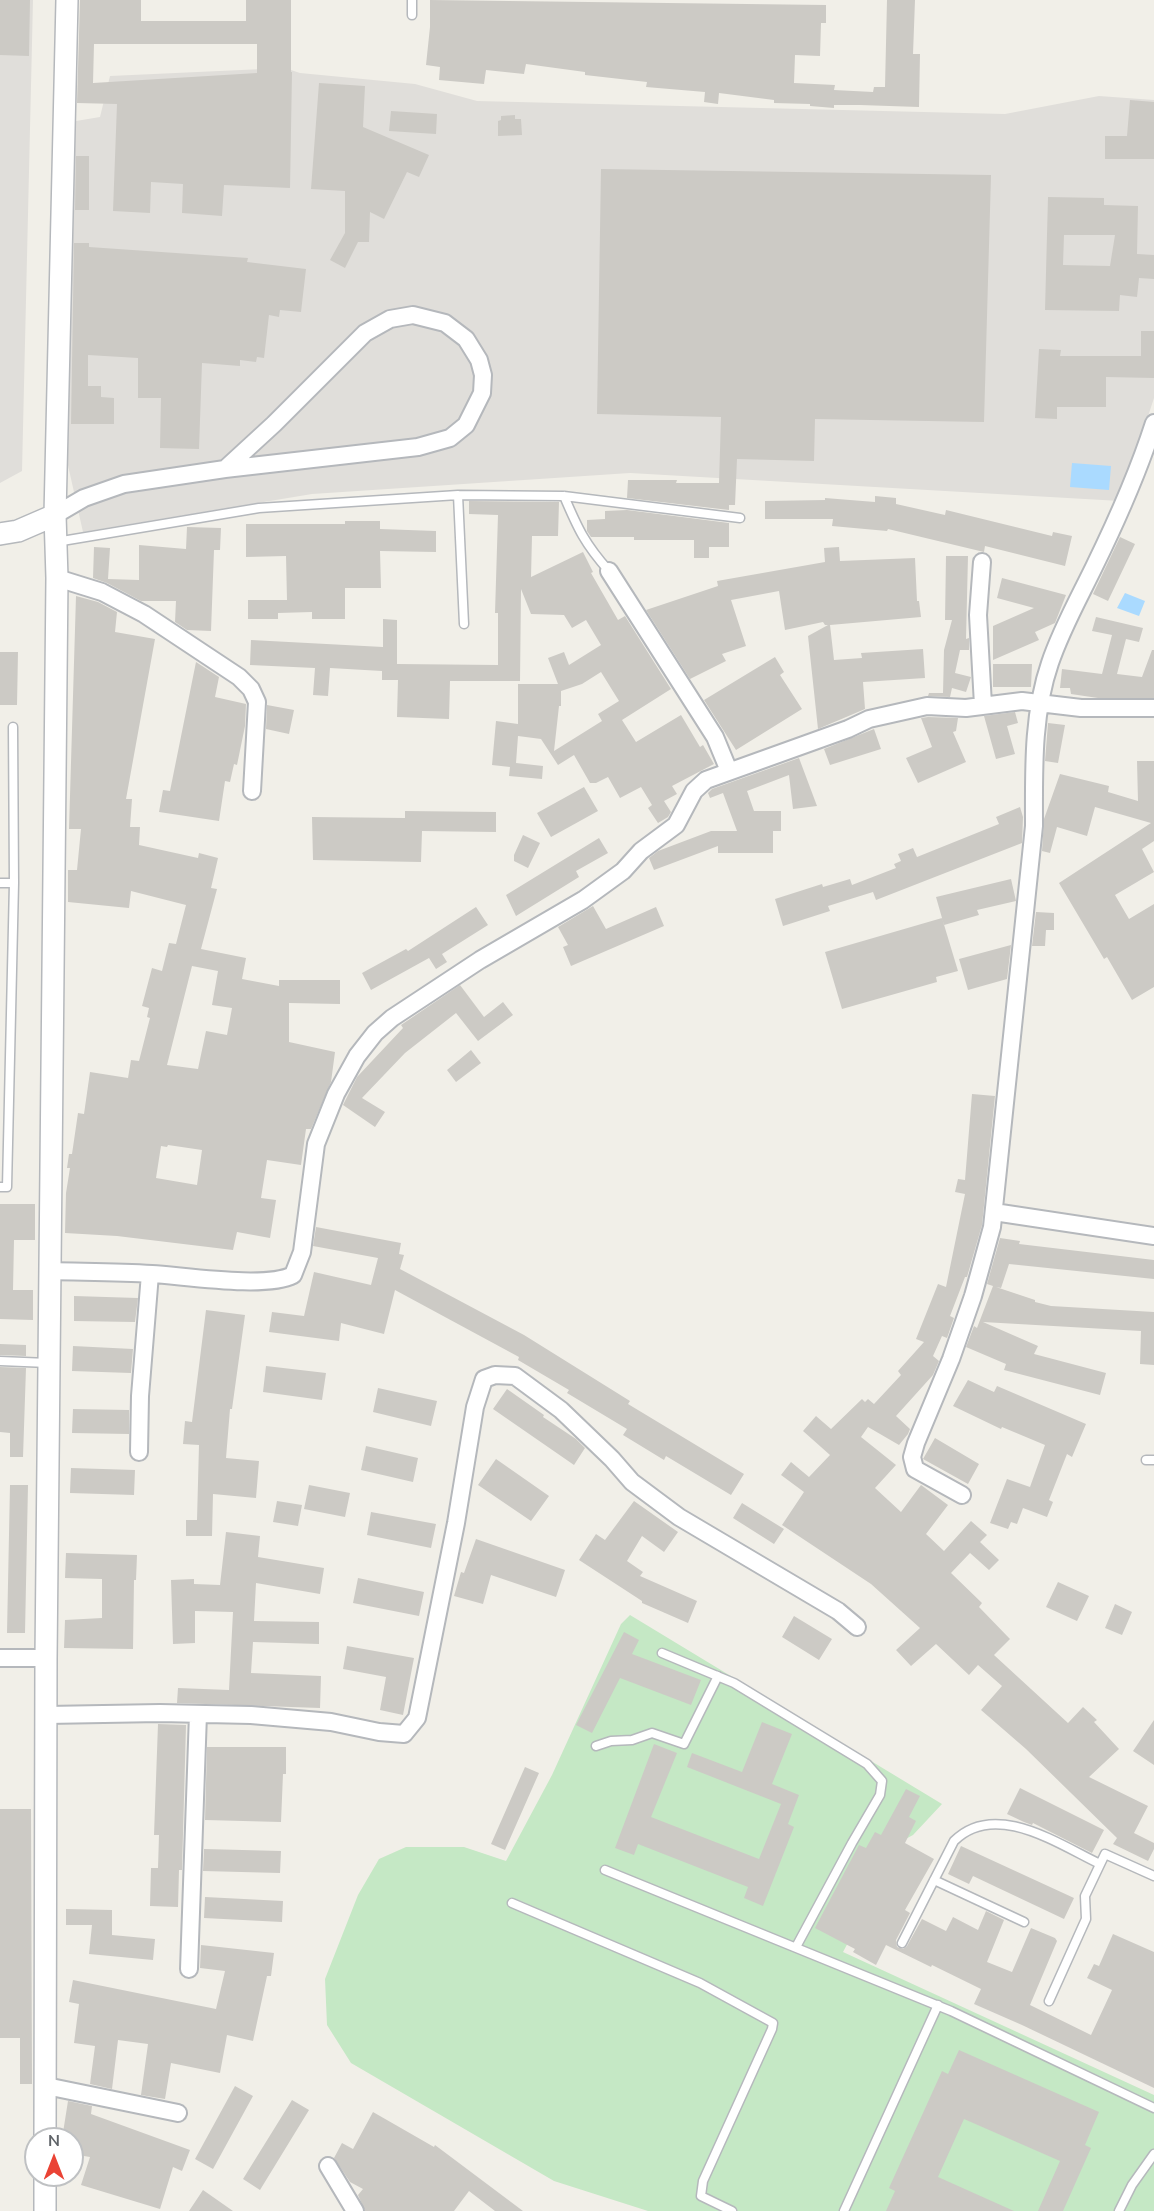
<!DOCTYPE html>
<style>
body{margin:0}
#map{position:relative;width:1154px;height:2211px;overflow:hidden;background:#f1efe8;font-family:"Nunito Sans",sans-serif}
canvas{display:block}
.north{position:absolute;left:24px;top:2127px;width:60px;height:60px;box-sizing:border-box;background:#fff;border:2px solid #bfc1c3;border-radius:50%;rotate:0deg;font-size:16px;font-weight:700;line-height:24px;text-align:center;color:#5f6368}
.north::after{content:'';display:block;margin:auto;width:21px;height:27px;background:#ea4335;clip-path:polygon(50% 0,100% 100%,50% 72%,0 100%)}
</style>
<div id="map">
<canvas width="1154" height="2211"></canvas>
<div class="north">N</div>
</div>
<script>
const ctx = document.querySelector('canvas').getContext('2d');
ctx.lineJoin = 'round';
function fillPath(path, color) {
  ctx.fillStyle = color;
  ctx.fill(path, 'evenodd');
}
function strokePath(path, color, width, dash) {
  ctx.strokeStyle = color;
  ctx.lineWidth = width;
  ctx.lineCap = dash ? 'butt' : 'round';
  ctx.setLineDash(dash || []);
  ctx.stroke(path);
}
const industrial = new Path2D(`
 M0,0H33L22,471L0,483Z
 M285,68L300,73L415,84L477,101L1005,114L1099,96L1154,100V398L1120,501L630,473L312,494L83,532L67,461L70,122L100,117L110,76Z`);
const green = new Path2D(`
 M630,1615L942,1804L913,1835L902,1841L843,1952L1154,2095V2211H648L554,2181L351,2063L327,2025L325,1979L358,1895L379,1859L406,1847H464L506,1861L552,1775L621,1624Z`);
const water = new Path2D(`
 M1072,463L1111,466L1109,490L1070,487Z
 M1125,593L1145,601L1139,616L1117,608Z`);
const building = new Path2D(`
 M0,0H30L29,56L0,55Z
 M80,0H141V21H246V0H291V72H292L290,188L224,185L222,216L182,213L183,184L151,182L150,213L113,211L117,104L77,103ZM94,44H257V73L93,83Z
 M430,0L826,5V23H821L820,56L795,55L794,83L835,85L834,90L873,92L874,87H885L887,0H915L913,54H920L919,107L860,105H834V108L810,106V104L774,103V100L719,93L718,104L704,102L705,92L646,87L647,82L585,75V72L526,64L524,74L486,70L484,84L439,80L440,67L426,65L430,27Z
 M319,83L365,86L363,127L429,155L419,177L407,172L384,219L370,212L369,242H358L345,268L330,260L345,233V191L311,189Z
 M1130,100L1154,102V159H1105V136H1127Z
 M391,111L437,114L436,134L389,131Z
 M515,115V119H521L522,135L498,136V121L501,120V116Z
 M76,156H89V210H75Z
 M601,169L991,175L984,422L815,419L814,461L737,459L735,505H729V510L627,498L628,480H677L676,483H719L721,417L597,414Z
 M1048,197L1104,198V205L1138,206L1137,254L1154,255V279L1139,278L1137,297L1120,295L1119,311L1045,310ZM1064,235H1115L1110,266L1063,265Z
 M74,243H89V247L248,258L247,262L306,269L301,312L280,310L279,317L269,315L264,358L257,357L256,362L240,360V366L202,363L199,449L160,448L161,398H138V358L88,355V386H101V397L114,398V424H71Z
 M1141,331H1154V378L1106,377V407H1057V419L1035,418L1039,349L1061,350L1060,356H1141Z
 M875,496L896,498V504L945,515L946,510L1052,536L1053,532L1072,536L1065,566L985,546L984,552L888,529L887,531L832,526L833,519H765V501L825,500V498L875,502Z
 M469,501L559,502L558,536H532L531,577L583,552L593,572L591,573L618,620L625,616L671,689L622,720L636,742L681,715L700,747L703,745L714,764L672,786L677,794L664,801L671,812L668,817L658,823L648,808L652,805L641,787L620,798L608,777L596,783H590L574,755L558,765L541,739L518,736L516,763L543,766L542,779L509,776L510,767L492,765L496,721L518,724V684H558L548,658L564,652L569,665L601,645L586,620L572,628L564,615L531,614L521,589L520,681H450L449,719L397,717L398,680H382V671L330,668L328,696L313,695L315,668L250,665L251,640L383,647V619L397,620V664L498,665V613H495L498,515L469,514ZM601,672L619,701L598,714L602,721L554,751L559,706H561V691L582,684Z
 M627,510L729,523V547H709V558H694V540H634V537H591L587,531V520L605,519V511Z
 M345,521H380V529L436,531V552L380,551L381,588H345V619H312V612L278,613V619H248V600H287L286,556L246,557V524H345Z
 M187,527L221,528L220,550H214L211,631L187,630L175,622L176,601H141L107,583L93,578L94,547L110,548L108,579L139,580V545L186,549Z
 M1120,537L1135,544L1108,601L1093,594Z
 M839,547L840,561L915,558L917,601H919L921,617L830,625L834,660L862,658L861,653L923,649L925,678L863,682L865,709L818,729L808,636L828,625H825L823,622L785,630L779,591L731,600L746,646L722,654L726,661L690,679L646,610L718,586L717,581L825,562L824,548Z
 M946,556H968L966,639L969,638V650H960L955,673L971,677L966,692L952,688L950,697L928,696L929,693H943L944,650L952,620H945Z
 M1002,578L1066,595L1055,623L1035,632L1039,640L993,660V626L1034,608L997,598Z
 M76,596L98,602L117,612L115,632L155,639L126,799H132L130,827H140L139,845L198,858L199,853L218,858L211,888L217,889L201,949L246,958L242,979L279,986V980H340V1004L289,1003V1042L335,1052L331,1082L311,1129H306L301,1165L267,1160L261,1198L276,1200L270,1238L237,1232L233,1250L117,1236L65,1233L66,1193L70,1168H67L69,1154H72L78,1113L84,1114L90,1072L128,1078L131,1060L139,1061L150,1018L147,1017L149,1008L142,1006L152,968L162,971L169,943L176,944L186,905L131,891L129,908L68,902V870H77L81,829H69ZM192,966L218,971L212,1005L232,1008L227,1035L206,1031L198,1069L167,1065ZM168,1145L202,1150L197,1185L156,1178L161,1146L167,1147Z
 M1096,617L1143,628L1139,642L1126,639L1117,674L1142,677L1152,650H1154V698H1135V696V698H1098L1071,694L1070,688H1060L1062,669L1102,674L1112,635L1092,631Z
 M0,652H18L17,705H0Z
 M775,657L784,672L780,675L802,709L736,750L704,700Z
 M196,662L219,677L215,697L246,704L245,726L237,765L234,764L230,782L225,781L219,821L159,812L163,790L170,791Z
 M993,664H1032L1031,687H993Z
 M267,705L294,710L289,734L266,729Z
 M1015,712L1018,723L1007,726L1015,754L996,759L984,716Z
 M928,717L958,718L956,731L953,732L966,762L918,783L906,758L932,747L921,718Z
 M1048,723L1065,725L1058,763L1045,761Z
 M874,729L881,749L830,765L824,749Z
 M799,758L817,806L793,809L789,775L747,791L754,811H781V831H773V853H718V846L654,870L649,858L658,851L711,831H737L723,793L710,798L708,793L712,789Z
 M1137,761H1154V841L1142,849L1154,872L1115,895L1129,919L1154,904V987L1132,1000L1107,957L1104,959L1059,883L1151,823L1095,807L1087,836L1057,827L1050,853L1042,851L1044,819L1060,774L1109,786L1108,792L1138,801Z
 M584,787L598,811L551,837L537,813Z
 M1020,807L1023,817L1022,843L876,900L873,892L828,906L830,911L783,926L775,899L822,884L823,887L850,879L852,885L896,868L894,864L901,861L898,854L913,848L917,857L999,824L996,817Z
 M405,811L496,812V832L422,831L421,862L313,860L312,817L405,818Z
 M523,835L540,843L528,868L514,861V855Z
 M599,838L608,853L576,871L579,877L516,916L506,895Z
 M1011,879L1016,901L977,910L979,915L944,925L936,897Z
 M593,906L606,929L656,907L664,926L571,966L563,947L568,945L558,927Z
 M476,907L488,925L442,954L447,962L436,969L429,958L371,990L362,973L406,949L408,951Z
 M1036,912L1054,913V930H1046L1045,946H1032Z
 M942,918L958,971L936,977L937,982L842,1009L825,952Z
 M1011,945L1007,979L968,990L959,959Z
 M460,985L484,1017L503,1002L513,1015L478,1041L456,1013L405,1053L362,1098L385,1112L375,1127L343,1105L357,1077L403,1028L401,1025Z
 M471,1050L481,1063L456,1082L447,1070Z
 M972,1094L995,1096L982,1225L967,1277H965L950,1316L954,1318L947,1338L942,1336L933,1356L939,1361L933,1375L896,1416L910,1429L908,1434L899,1445L868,1427L861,1437L896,1465L875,1488L901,1512L921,1485L948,1505L926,1534L944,1551L971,1521L987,1535L980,1542L999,1560L989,1570L970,1553L951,1573L982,1603L979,1607L1010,1639L994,1655L1068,1723L1083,1707L1097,1720L1094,1722L1119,1749L1089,1777L1148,1806L1134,1833L1154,1843V1849L1148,1861L1113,1844L1117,1838L1026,1749L981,1710L1002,1686L978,1665L969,1675L936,1644L911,1666L896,1650L920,1628L871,1584L782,1525L804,1492L781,1475L791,1462L809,1477L830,1455L803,1431L816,1416L831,1429L862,1399L865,1402L868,1399L874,1404L901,1375L898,1371L924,1342L916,1339L938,1284L946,1287L965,1194L955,1192L958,1179L965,1180Z
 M0,1204H35V1240H14L13,1290H33V1320L0,1319Z
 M316,1227L401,1243L399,1254L404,1255L400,1269L524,1335L630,1401L628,1404L744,1474L731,1495L666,1456L664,1460L623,1435L627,1429L567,1393L569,1390L518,1360L519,1357L395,1290L384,1334L341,1323L339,1341L269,1332L272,1312L304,1316L314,1272L371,1285L378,1258L313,1246Z
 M1000,1238L1020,1241L1019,1244L1154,1260V1279L1009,1264L1001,1288L996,1287L1035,1300V1302L1051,1306L1154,1312V1365L1140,1364L1141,1331L983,1322L1038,1346L1034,1354L1106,1373L1100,1395L1004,1370L1006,1364L966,1347L974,1326L977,1328L993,1286L987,1284Z
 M74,1296L138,1298L135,1322L74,1321Z
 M206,1310L245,1315L232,1409H230L226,1458L259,1461L256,1498L213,1494L212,1536H186V1520H197L199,1445L183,1444L185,1421L192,1422Z
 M0,1344L26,1345V1356L0,1355Z
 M73,1346L133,1349L131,1373L72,1371Z
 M266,1366L326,1373L322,1400L263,1392Z
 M0,1367L26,1368L23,1457H10V1433L0,1432Z
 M968,1380L994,1392L997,1386L1086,1424L1072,1457L1067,1454L1049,1500L1053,1502L1047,1517L1023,1508L1017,1524L1011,1522L1008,1529L990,1523L1007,1479L1030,1487L1045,1445L1002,1427L1001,1429L953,1406Z
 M378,1388L437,1401L431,1426L373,1412Z
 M507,1389L544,1415L543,1417L576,1439L585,1448L574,1465L493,1409Z
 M73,1409L129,1410V1434L72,1433Z
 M935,1438L979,1464L968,1484L923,1459Z
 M366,1446L418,1458L413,1482L361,1470Z
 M496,1459L549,1496L531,1521L478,1485Z
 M71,1468L135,1470L134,1495L70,1493Z
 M10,1485H28L25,1633H7Z
 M309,1485L350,1493L345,1517L304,1509Z
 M277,1501L302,1505L298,1526L273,1522Z
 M634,1501L678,1532L664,1552L642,1536L627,1561L643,1572L640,1576L697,1601L688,1623L642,1603V1601L579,1560L596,1534L605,1540Z
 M742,1503L784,1529L774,1544L733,1518Z
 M371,1512L436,1524L431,1548L367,1535Z
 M226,1532L260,1536L258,1557L324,1568L320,1594L256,1583L254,1621L319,1622V1644L253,1642L251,1673L321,1676L320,1708L177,1703L178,1688L229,1690L233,1612L195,1611V1643L173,1644L171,1580L194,1579V1584L220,1585Z
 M476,1539L565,1570L556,1597L491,1575L483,1604L454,1596L461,1572L464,1573Z
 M66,1553L137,1555L136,1580H134L133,1649L64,1648L65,1620L102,1618V1579L65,1578Z
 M358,1578L424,1592L419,1616L353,1603Z
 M1058,1582L1089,1596L1077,1621L1046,1607Z
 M1115,1604L1132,1612L1122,1635L1105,1628Z
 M794,1616L832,1639L819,1660L782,1637Z
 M624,1632L639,1640L632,1654L701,1680L691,1705L620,1678L592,1733L576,1725Z
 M347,1646L414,1658L403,1715L380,1710L386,1677L343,1669Z
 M1154,1720V1765L1133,1751Z
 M762,1722L792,1734L772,1784L799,1795L788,1824L794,1827L763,1906L744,1898L748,1887L638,1844L634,1855L615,1848L654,1744L677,1753L651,1817L759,1859L781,1804L687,1767L692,1753L742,1772Z
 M158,1724L186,1725L182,1870H179L178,1907L150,1906L151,1868H158L159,1835H154Z
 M207,1747H286V1774H283L281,1822L205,1820Z
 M525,1767L539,1773L505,1850L491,1844Z
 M1020,1788L1104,1830L1092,1853L1033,1823L1032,1825L1024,1822L1007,1814Z
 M906,1789L920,1796L909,1817L916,1821L905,1843L934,1859L905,1910L910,1913L896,1940L897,1947L903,1949L907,1946L922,1919L946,1931L953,1917L978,1930L986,1911L1004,1920L987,1962L1012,1972L1031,1928L1055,1938L1057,1941L1030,2005L1091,2035L1112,1990L1087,1978L1094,1964L1099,1966L1113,1934L1154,1952V2088L1022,2025L974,2004L981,1989L932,1965L931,1967L886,1945L876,1965L853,1952L855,1949L815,1928L859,1845L866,1848L875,1832L881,1835Z
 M0,1809H31L32,2084H20V2038H0Z
 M961,1846L1074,1898L1064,1919L973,1876L969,1884L948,1874Z
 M204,1849L281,1851L280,1873L203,1871Z
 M205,1897L283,1901L282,1922L204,1918Z
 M66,1909L112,1910V1935L155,1939L153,1960L89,1954L92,1925H66Z
 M201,1945L274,1953L271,1976H267L253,2041L227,2035L220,2073L171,2063L165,2099L141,2095L148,2044L118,2040L112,2089L90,2084L95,2046L74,2043L79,2004L69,2002L73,1980L216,2009L225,1971L200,1968Z
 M959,2050L1099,2112L1085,2145L1091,2148L1063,2211H1038L1060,2161L964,2119L938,2177L1014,2211H886L895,2191L889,2188L942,2071L948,2074Z
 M235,2086L253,2096L213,2169L195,2159Z
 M292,2100L309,2110L260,2190L243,2179Z
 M68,2101L92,2106L91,2114L190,2150L182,2171L173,2167L160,2209L81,2185L90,2157L72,2154V2139H62Z
 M373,2112L434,2147L435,2145L523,2211H495L469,2191L454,2211H365L358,2195L363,2189L350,2182L334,2158L342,2143L353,2149Z
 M203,2190L233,2211H189Z`);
const service = new Path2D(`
 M412,15V0
 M458,495L464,624
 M564,496C578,529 585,544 609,571
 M56,542L259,508L458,495L564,496L740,518
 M0,883H14
 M0,1187H7L14,883L13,727
 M0,1361L48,1363
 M1146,1460H1154
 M662,1653L734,1683L867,1764L882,1781L880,1795L852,1843L796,1947
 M596,1746L611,1741L632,1740L652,1733L684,1744L718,1676
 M605,1870L951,2011L1154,2108
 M934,1880L1024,1922
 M512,1903L700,1983L773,2023L772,2029L703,2181L701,2196L732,2211
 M902,1943L954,1841C995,1800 1058,1844 1100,1864
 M1049,2001L1086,1919L1085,1896L1105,1854L1154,1876
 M844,2211L938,2005
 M1119,2211L1132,2185L1154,2154`);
const minor = new Path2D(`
 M55,515L84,498L124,484L225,469L418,447L450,438L466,425L482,393L483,375L479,360L466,339L445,323L413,315L390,319L365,333L274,424L225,469
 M982,562L978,615L983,705
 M609,571L715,737L729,771
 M57,578L102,592L144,614L239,677L251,689L257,702L252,791
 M994,1212L1154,1236
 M50,1271C84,1272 118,1272 152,1274C185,1276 266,1289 293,1275L302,1252L316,1144L336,1094L357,1056L375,1033L392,1018L480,960L583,900L623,871L641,851L676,825L694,791L706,780L848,729L869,719L927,706L966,708L1022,701L1081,708H1154
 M139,1452L140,1396L150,1274
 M962,1495L915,1469L912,1457L916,1443L951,1359L973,1296L992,1227L1034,826C1034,772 1032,715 1050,663C1061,630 1079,598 1094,567C1117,520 1138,473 1154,423
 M0,1658H46
 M47,1715L160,1713L251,1715L331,1722L379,1732L404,1734L417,1718L456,1523L475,1407L484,1379L495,1375L515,1376L561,1410L612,1459L632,1482L679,1517L838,1611L857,1627
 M189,1969L198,1714
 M46,2086L178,2113
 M328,2166L355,2211`);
const tertiary = new Path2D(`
 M0,534L18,531L55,515
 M45,2139L46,1658L57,578L55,515L67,0
 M45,2211V2175`);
fillPath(industrial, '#e0deda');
fillPath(green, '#c5e8c5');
fillPath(water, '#aadaff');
fillPath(building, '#cccac5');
strokePath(service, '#b5b8bc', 11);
strokePath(minor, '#b5b8bc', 20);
strokePath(tertiary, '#b5b8bc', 24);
strokePath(service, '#fff', 8);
strokePath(minor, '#fff', 16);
strokePath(tertiary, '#fff', 21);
</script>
